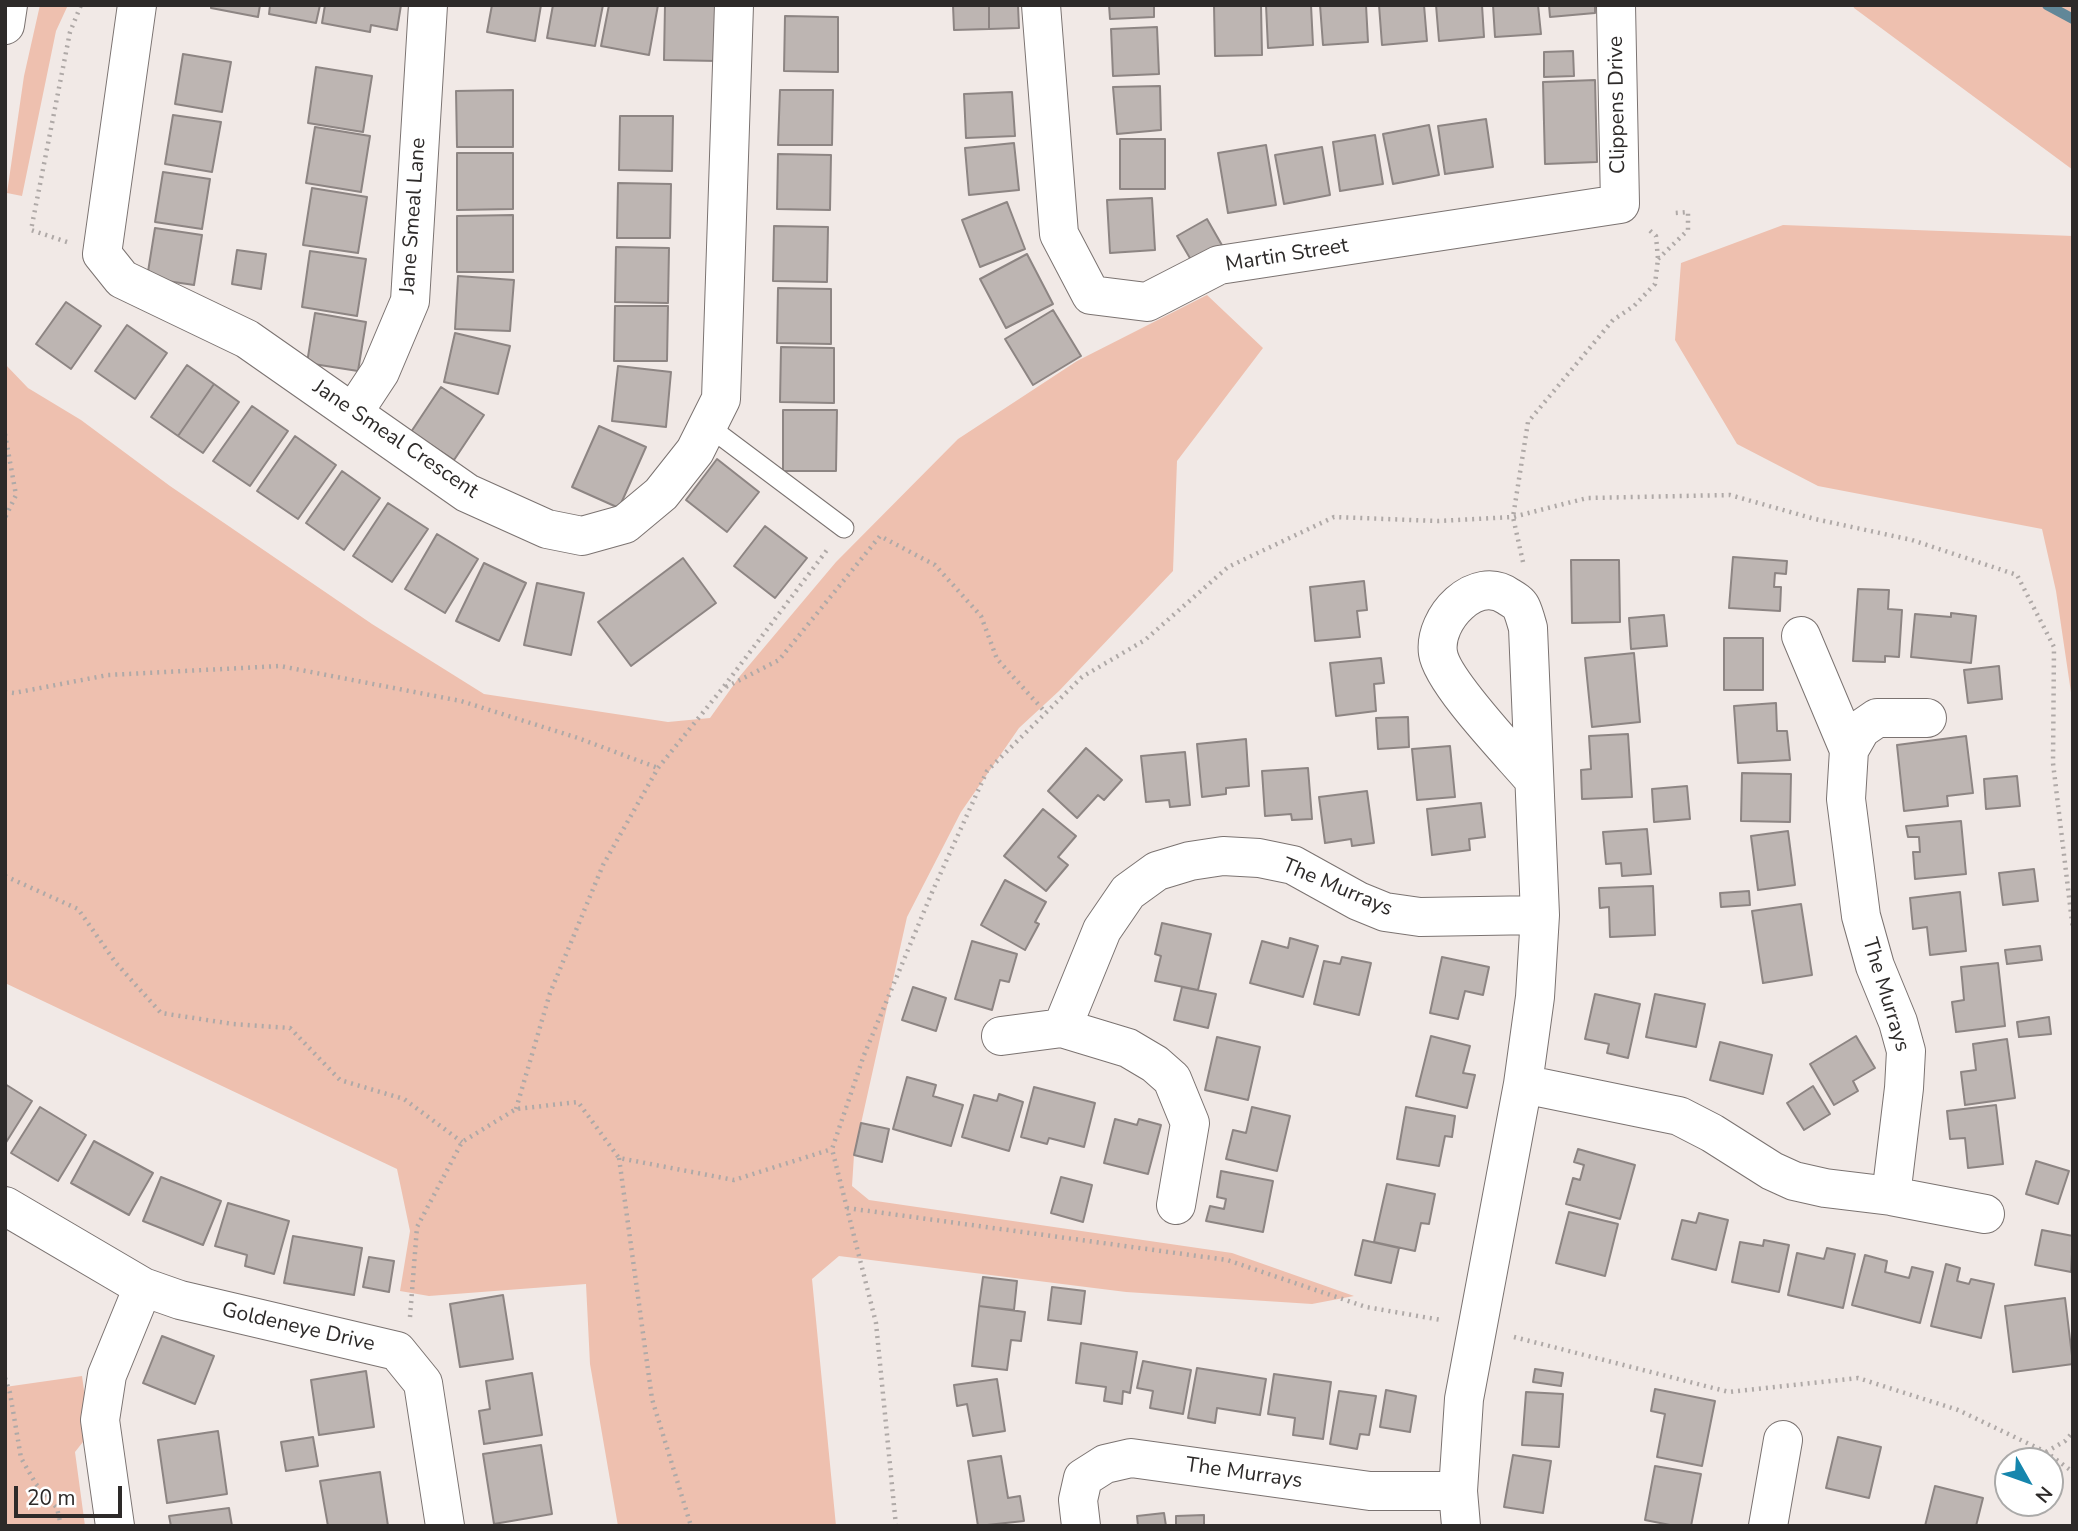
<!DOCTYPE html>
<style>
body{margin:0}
#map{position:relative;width:2078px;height:1531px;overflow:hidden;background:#f1e9e6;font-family:"Nunito Sans",sans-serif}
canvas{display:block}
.frame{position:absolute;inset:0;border:7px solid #2d2a29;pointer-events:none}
.north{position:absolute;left:1994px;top:1447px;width:70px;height:70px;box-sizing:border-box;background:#fff;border:2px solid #abaaa9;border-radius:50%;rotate:130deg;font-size:19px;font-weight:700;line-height:28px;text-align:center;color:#2d2a29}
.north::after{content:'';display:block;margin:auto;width:24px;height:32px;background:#1686ad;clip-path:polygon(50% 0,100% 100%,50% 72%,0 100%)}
.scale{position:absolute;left:14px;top:1486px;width:108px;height:32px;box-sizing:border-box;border:4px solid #2d2a29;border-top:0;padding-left:9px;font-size:21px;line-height:24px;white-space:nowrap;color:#2d2a29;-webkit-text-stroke:5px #fff;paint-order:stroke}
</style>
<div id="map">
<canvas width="2078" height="1531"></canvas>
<div class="frame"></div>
<div class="north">N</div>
<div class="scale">20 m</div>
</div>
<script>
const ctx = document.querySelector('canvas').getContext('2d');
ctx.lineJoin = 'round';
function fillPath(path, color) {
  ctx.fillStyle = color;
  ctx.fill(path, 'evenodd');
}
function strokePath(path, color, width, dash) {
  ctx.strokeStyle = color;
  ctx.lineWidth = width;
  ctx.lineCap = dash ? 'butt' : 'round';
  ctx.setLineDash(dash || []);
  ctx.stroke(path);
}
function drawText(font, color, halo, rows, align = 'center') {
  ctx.font = font + ' "Nunito Sans",sans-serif';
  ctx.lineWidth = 5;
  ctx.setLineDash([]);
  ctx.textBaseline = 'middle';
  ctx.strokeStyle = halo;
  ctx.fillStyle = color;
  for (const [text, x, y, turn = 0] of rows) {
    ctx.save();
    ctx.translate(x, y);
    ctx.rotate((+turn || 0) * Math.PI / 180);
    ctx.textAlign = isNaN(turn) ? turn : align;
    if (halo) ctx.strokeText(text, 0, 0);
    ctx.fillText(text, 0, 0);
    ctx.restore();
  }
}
const green = new Path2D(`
 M40,5H68L56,31L22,196L7,193L24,76Z
 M1853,5H2073V170L1854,8Z
 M1783,225L2073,236V706L2056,591L2042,529L1818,486L1737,444L1675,340L1681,263Z
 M1207,295L1263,348L1177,461L1173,571L1059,691L1019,728L961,812L907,917L854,1155L852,1186L869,1200L1232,1253L1354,1296L1312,1304L1126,1292L839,1256L812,1279L836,1526H618L590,1364L586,1284L429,1296L400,1291L410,1231L397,1169L5,983V364L28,388L81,420L170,486L372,624L484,694L668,722L710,718L740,676L836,562L958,439L1077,361Z
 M82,1376L90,1433L75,1452L85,1526H6L5,1387Z`);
const stream = new Path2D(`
 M2047,5L2073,19`);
const building = new Path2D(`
 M211,5H260L258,17L211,8Z
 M270,5H320L316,23L269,14Z
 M325,5H401L397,30L371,25L370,32L322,23Z
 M492,5H541L535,41L487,32Z
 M553,5H603L595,46L547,38Z
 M609,5H658L649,55L601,46Z
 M665,5L718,6V61L664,60Z
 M953,5H989V29L954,30Z
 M989,5H1018L1019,28L989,29Z
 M1109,5H1154V17L1110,19Z
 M1214,5H1261L1262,55L1215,56Z
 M1266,5H1311L1313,45L1268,48Z
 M1320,5H1366L1368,42L1323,45Z
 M1379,5H1424L1427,41L1382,45Z
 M1436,5H1482L1484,37L1439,41Z
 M1493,5H1538L1541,34L1495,37Z
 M1549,5H1595V13L1550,17Z
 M785,16L838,17V72L784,71Z
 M1157,27L1159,74L1113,76L1111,29Z
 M1573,51L1574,76L1544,77V52Z
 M183,54L231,62L222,112L175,104Z
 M316,67L372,76L363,132L308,123Z
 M1595,80L1597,162L1545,164L1543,82Z
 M1160,86L1161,130L1117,134L1113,87Z
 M513,90V147H457L456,91Z
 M780,90H833L832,145H778Z
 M1012,92L1015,136L966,138L964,94Z
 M173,115L221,122L212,172L165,164Z
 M620,116H673L672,171L619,170Z
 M1486,119L1493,167L1445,174L1438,126Z
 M1429,125L1439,175L1393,184L1383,134Z
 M315,127L370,136L361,192L306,183Z
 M1375,135L1383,184L1340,191L1333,142Z
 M1120,139H1165V189H1120Z
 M1014,143L1019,190L969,195L965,148Z
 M1266,145L1276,205L1228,213L1218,153Z
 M1322,147L1330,195L1284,204L1275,155Z
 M457,153H513V209L457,210Z
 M778,154L831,155L830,210L777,209Z
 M163,172L210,179L202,229L155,222Z
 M618,183L671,184L670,238H617Z
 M312,188L367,197L358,253L303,245Z
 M1152,198L1155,250L1110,253L1107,200Z
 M1007,202L1025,249L980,267L962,220Z
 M513,215V272H457V216Z
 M1207,219L1223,247L1194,265L1177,236Z
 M774,226L828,227L827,282L773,281Z
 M155,228L202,235L194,285L147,278Z
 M616,247L669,248L668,303L615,302Z
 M237,250L266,254L261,289L232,284Z
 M310,251L366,259L357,316L302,307Z
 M1027,254L1053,304L1006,328L980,279Z
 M458,276L514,280L510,331L455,329Z
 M778,288L831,289V344L777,343Z
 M66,302L101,326L71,369L36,344Z
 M615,306H668L667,361H614Z
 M1053,310L1081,356L1033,385L1005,339Z
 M315,313L366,322L358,371L307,363Z
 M127,325L167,353L135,399L95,371Z
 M455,333L510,346L498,394L444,382Z
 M781,347L834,348V403L780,402Z
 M187,365L214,384L178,436L151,417Z
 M618,366L671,372L666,427L612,421Z
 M214,384L239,402L203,453L178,436Z
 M441,387L484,415L454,460L411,432Z
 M252,406L288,431L250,486L213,461Z
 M783,410H837L836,471H783Z
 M599,426L646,447L619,508L572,487Z
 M295,436L336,465L298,519L257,491Z
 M717,459L759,492L727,532L686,500Z
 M342,471L380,498L344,550L306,523Z
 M388,503L428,529L392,582L353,556Z
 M765,526L807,558L775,598L734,566Z
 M437,534L478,559L445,613L405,589Z
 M1733,557L1787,561L1786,574L1775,573L1774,587H1781L1780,611L1729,608Z
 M683,558L716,603L631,666L598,622Z
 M1571,560H1619L1620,622L1572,623Z
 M484,563L526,583L499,641L456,621Z
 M1364,581L1367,610L1357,611L1360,637L1315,641L1310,587Z
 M537,583L584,593L571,655L524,645Z
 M1858,589L1889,590L1888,609L1902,610L1899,657L1885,656V662L1853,661Z
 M1951,613L1976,616L1971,663L1911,657L1915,614L1951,617Z
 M1664,615L1667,646L1631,649L1629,618Z
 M1724,638H1763V690H1724Z
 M1634,653L1640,722L1592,727L1585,658Z
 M1381,658L1384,683L1374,684L1376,711L1336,716L1330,663Z
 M1999,666L2002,699L1968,703L1964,670Z
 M1776,703L1777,731H1787L1790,760L1738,763L1734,706Z
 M1408,717L1409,747L1378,749L1376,718Z
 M1628,734L1632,797L1582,799L1581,770L1591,769L1589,736Z
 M1966,736L1973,793L1947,796L1948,806L1904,811L1897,745Z
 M1246,739L1249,786L1226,788V794L1202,797L1197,744Z
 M1450,746L1455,797L1417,800L1412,749Z
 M1086,748L1122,780L1104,800L1098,795L1077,818L1048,791Z
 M1185,752L1190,805L1170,807L1169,800L1146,802L1141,756Z
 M1308,768L1312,819L1292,820L1291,814L1265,816L1262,771Z
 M1742,773L1791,774L1790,822L1741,821Z
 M2017,776L2020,806L1986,809L1984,779Z
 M1687,786L1690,819L1654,822L1652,789Z
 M1367,791L1374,843L1352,846L1351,839L1325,843L1319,797Z
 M1481,803L1485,837L1469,839L1470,850L1432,855L1427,809Z
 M1043,809L1076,836L1058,857L1068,865L1046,891L1004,856Z
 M1961,821L1966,874L1915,879L1913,852H1920L1919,837H1908L1906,826Z
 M1647,829L1651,874L1622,876L1621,863L1606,864L1603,832Z
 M1788,831L1795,885L1758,890L1751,836Z
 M2034,869L2038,901L2003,905L1999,873Z
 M1005,880L1046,902L1035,922L1039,924L1025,950L981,925Z
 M1653,886L1655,935L1610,937L1609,907L1600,908L1599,888Z
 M1749,891L1750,905L1721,907L1720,893Z
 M1960,892L1966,951L1930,955L1927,927L1913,929L1910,898Z
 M1801,904L1812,975L1763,983L1752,911Z
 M1162,923L1211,934L1198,990L1155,981L1161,956L1155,954Z
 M1290,938L1318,946L1303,997L1250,983L1262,941L1288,948Z
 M972,941L1017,954L1009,982L1000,980L992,1010L955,999Z
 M2040,946L2042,960L2007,964L2005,950Z
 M1342,957L1371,963L1359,1015L1314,1004L1324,961L1340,964Z
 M1442,957L1489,967L1483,995L1465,991L1458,1019L1430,1013Z
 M1998,963L2005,1026L1956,1032L1952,1002L1964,1000L1961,967Z
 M913,987L946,998L936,1031L902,1020Z
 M1182,987L1216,994L1208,1028L1174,1020Z
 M1595,994L1640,1004L1628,1058L1607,1053L1609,1044L1585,1039Z
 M1655,994L1705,1004L1696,1047L1646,1037Z
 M2049,1017L2051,1034L2019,1037L2017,1022Z
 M1431,1036L1470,1046L1463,1073L1475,1075L1467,1108L1416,1096Z
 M1856,1036L1875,1068L1853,1081L1858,1091L1834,1105L1810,1064Z
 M1217,1037L1260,1047L1248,1100L1205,1090Z
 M2007,1039L2015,1098L1965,1105L1961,1072L1976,1070L1973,1044Z
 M1720,1042L1772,1055L1763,1094L1710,1080Z
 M907,1077L936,1085L933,1096L963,1105L951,1146L893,1129Z
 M5,1084L32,1101L5,1144Z
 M1813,1086L1830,1114L1804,1130L1787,1103Z
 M1034,1087L1095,1103L1084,1147L1049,1138L1047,1144L1021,1137Z
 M999,1094L1023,1102L1009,1151L962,1137L974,1095L997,1101Z
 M1996,1105L2003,1164L1968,1168L1965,1138L1950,1139L1947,1111Z
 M40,1107L86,1135L58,1181L11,1153Z
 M1252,1107L1290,1116L1277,1171L1226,1159L1233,1130L1246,1133Z
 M1406,1107L1455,1116L1452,1137L1445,1136L1439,1166L1397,1159Z
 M1115,1119L1137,1125L1139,1119L1161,1125L1148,1174L1104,1163Z
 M861,1123L889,1129L882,1162L854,1155Z
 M94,1141L153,1173L129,1215L71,1183Z
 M1578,1149L1635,1165L1620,1219L1566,1204L1573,1178L1580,1180L1584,1165L1574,1162Z
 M2036,1161L2069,1171L2058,1204L2026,1194Z
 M1221,1171L1273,1181L1263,1232L1206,1221L1210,1206L1224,1209L1226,1199L1217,1197Z
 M161,1177L221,1201L203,1245L143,1221Z
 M1061,1177L1092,1185L1083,1222L1051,1213Z
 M1387,1184L1435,1194L1429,1224L1421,1223L1415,1251L1374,1242Z
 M228,1203L289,1221L274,1274L245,1266L247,1255L215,1246Z
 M1569,1212L1618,1224L1605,1276L1556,1263Z
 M1699,1213L1728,1220L1716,1270L1672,1259L1682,1220L1696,1223Z
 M2042,1230L2073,1236L2071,1272L2035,1265Z
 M293,1236L362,1248L354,1295L284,1283Z
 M1363,1240L1399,1248L1391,1283L1355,1275Z
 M1764,1240L1789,1245L1779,1292L1732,1282L1740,1242L1763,1246Z
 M1827,1248L1855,1254L1843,1308L1788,1295L1797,1253L1824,1259Z
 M1865,1255L1887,1261L1885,1272L1909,1278L1912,1267L1933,1272L1920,1323L1852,1305Z
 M369,1257L394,1261L389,1292L363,1287Z
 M1946,1264L1960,1268L1957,1281L1969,1284L1971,1279L1994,1284L1981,1338L1931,1326Z
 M983,1277L1017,1281L1014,1310L979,1306Z
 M1052,1287L1085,1291L1081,1324L1048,1320Z
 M503,1295L513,1359L460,1367L450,1304Z
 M2065,1298L2073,1364L2013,1372L2005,1306Z
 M979,1306L1025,1312L1021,1341L1011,1340L1007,1370L972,1366Z
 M162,1336L214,1356L195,1404L143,1383Z
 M1081,1343L1137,1352L1130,1393L1123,1391L1122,1404L1104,1401L1106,1387L1076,1383Z
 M1143,1361L1191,1370L1183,1414L1150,1408L1153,1391L1137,1388Z
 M1197,1368L1266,1379L1260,1415L1217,1408L1215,1423L1188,1418Z
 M1535,1369L1563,1373L1561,1386L1533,1382Z
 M366,1371L374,1427L319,1435L311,1380Z
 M532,1373L542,1435L484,1444L479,1411L490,1409L486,1381Z
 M1274,1374L1331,1382L1323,1439L1293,1435L1295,1418L1268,1414Z
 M997,1379L1005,1431L973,1436L967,1404L957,1406L954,1385Z
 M1655,1389L1715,1401L1702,1466L1657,1457L1665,1414L1651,1411Z
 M1386,1390L1416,1396L1410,1432L1380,1427Z
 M1339,1391L1376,1396L1369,1435L1360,1434L1357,1449L1330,1444Z
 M1526,1392L1563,1394L1559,1447L1522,1445Z
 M218,1431L227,1494L167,1503L158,1440Z
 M313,1437L318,1466L286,1471L281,1442Z
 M1838,1437L1881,1447L1869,1498L1826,1488Z
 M541,1445L552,1514L494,1524L483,1454Z
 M1513,1455L1551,1461L1543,1513L1504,1507Z
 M1001,1456L1008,1498L1020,1496L1024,1521L978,1526L968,1461Z
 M1655,1466L1701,1474L1691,1526H1675L1645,1520Z
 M380,1472L388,1526H328L320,1481Z
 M1935,1486L1983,1498L1976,1526H1925Z
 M229,1508L232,1526H171L169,1516Z
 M1164,1513L1166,1526H1138L1137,1516Z
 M1204,1515V1526H1176V1516Z`);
const path = new Path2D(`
 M67,242L31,230L70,32L81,5
 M1658,259L1688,230V212L1675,213
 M5,434L16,495L5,518
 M1523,562L1513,517L1528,422L1613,320L1634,306L1655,284L1658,259L1656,236L1647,228
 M726,687L779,660L880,536L935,565L981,616L997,659L1046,713
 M5,692L14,693L108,675L280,666L461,701L578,738L658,768
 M5,876L78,909L116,963L161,1013L233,1024L290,1028L340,1080L404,1099L462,1142
 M516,1109L550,993L603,865L658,768L722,689L827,550
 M619,1158L652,1399L691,1526
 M847,1208L1227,1260L1366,1307L1441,1320
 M410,1317L417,1227L462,1142L516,1109L578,1102L619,1158L734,1180L832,1149
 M1514,1337L1729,1392L1858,1378L1958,1410L2046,1452L2073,1472
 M5,1378L10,1393L21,1458L36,1484L57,1508L61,1526
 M2046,1452L2065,1441L2073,1432
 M896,1526L876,1323L832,1149L864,1055L933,890L987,771L1082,677L1145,640L1228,567L1334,517L1438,521L1513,517L1587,498L1730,495L1815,519L1912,540L2017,575L2054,647L2053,763L2073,930`);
const service = new Path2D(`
 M708,426L844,528`);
const minor = new Path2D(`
 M137,5L102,254L122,279L247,339L467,493L547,529L582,536L625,524L661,494L695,451L721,399L734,5
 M1041,5L1059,234L1091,295L1147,302L1219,265L1620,204L1616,5
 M353,413L380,372L410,301L428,5
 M1801,636L1849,750L1846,799L1861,916L1875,966L1898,1022L1906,1051L1904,1088L1891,1196
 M1849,750L1861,729L1877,718H1927
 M1001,1036L1062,1028
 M1523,1084L1679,1116L1712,1133L1772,1171L1794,1181L1825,1188L1891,1196L1985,1214
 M1176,1205L1190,1123L1172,1079L1155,1064L1128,1048L1062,1028L1102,930L1128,892L1157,871L1190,861L1223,856L1259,858L1293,865L1358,901L1385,912L1420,917L1540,915
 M5,1206L143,1287L180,1300L397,1351L423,1383L445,1526
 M115,1526L100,1420L107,1375L143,1287
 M1081,1526L1078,1500L1083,1478L1105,1464L1131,1458L1370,1491H1458
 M1461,1526L1458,1491L1464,1399L1523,1084L1535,997L1540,915L1528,628C1526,621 1524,613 1521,607C1519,603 1514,600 1509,597C1476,573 1433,619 1438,653C1442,682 1513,755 1534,780
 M1768,1526L1783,1440`);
const tertiary = new Path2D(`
 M5,25L8,5`);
const streetNames = [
 ["Clippens Drive",1618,105,-91],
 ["Jane Smeal Lane",414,216,-86],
 ["Martin Street",1287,256,-9],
 ["Jane Smeal Crescent",395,440,34],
 ["The Murrays",1337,888,23],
 ["The Murrays",1885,995,73],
 ["Goldeneye Drive",298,1328,13],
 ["The Murrays",1244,1474,8]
];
fillPath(green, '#eec0af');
strokePath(stream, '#618798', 10);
fillPath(building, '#bdb5b2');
strokePath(building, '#8d8583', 2);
strokePath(service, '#7b7371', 21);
strokePath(minor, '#7b7371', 40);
strokePath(tertiary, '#7b7371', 40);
strokePath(path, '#afa9a7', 4.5, [2, 5]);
strokePath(service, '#fff', 19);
strokePath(minor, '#fff', 38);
strokePath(tertiary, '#fff', 38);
drawText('21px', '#2d2a29', '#fff', streetNames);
</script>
